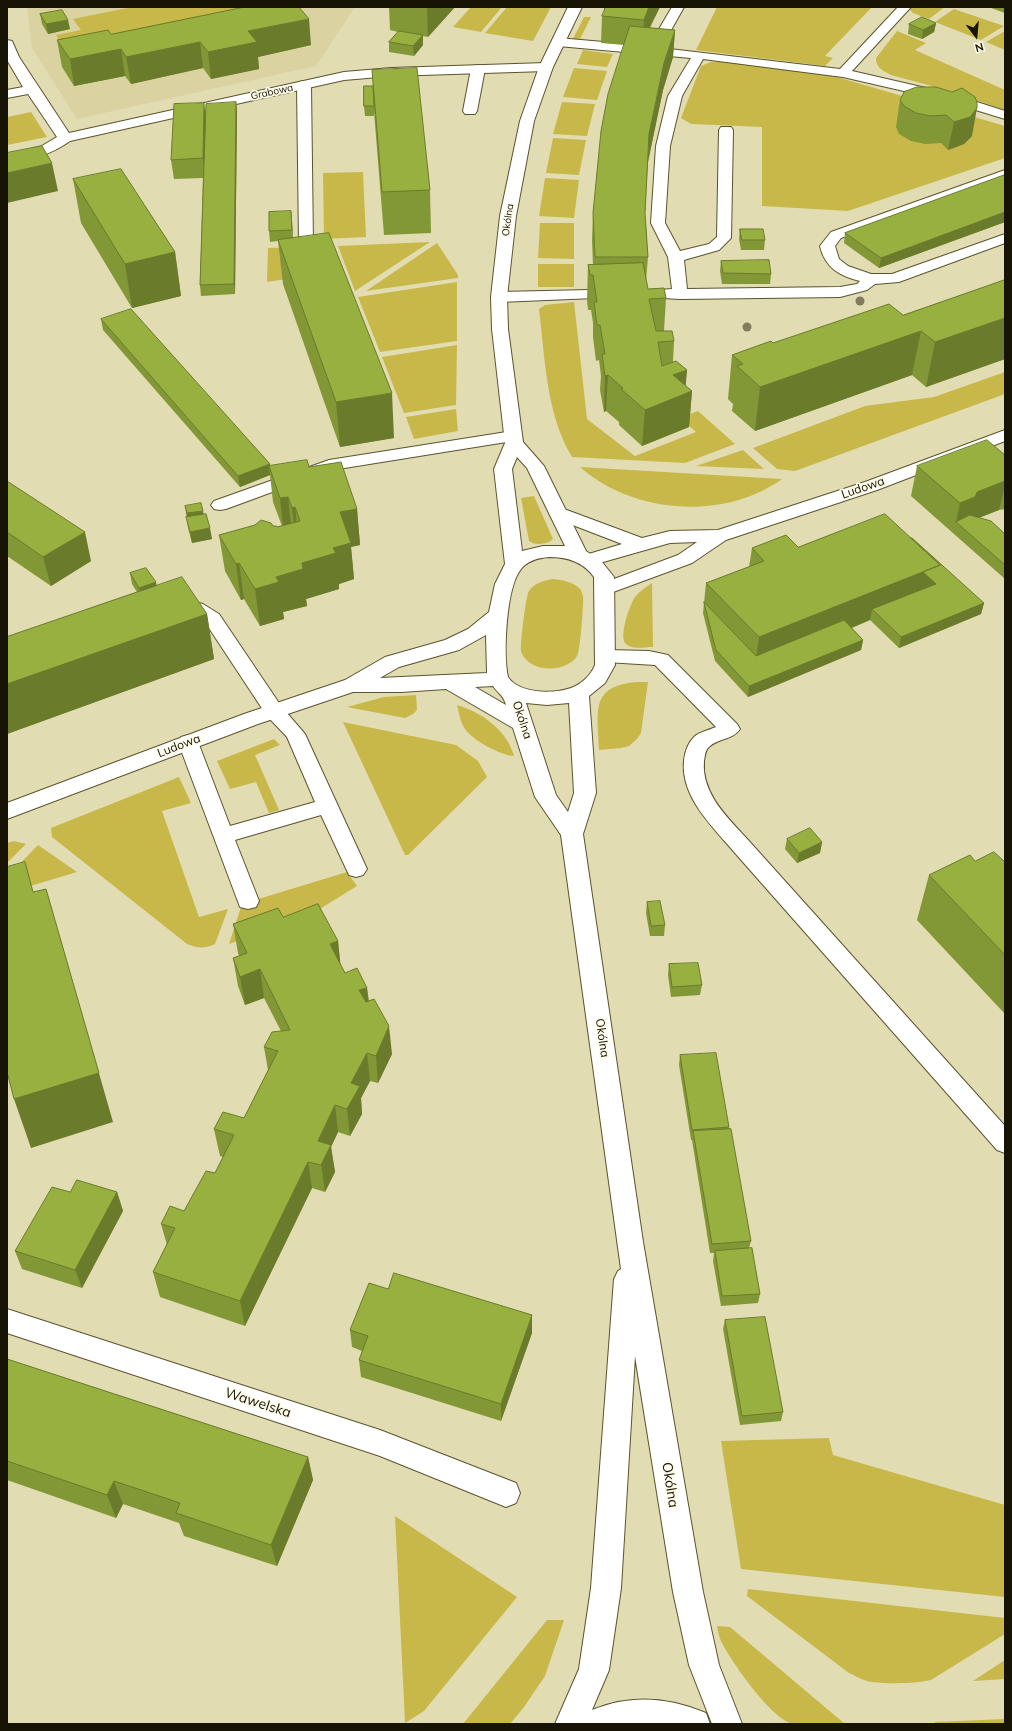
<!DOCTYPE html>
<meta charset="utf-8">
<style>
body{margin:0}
#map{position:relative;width:1012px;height:1731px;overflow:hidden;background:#e2dcb2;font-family:Mulish,sans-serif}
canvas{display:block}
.frame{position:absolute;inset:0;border:8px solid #171405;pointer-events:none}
.north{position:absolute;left:956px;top:16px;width:40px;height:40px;-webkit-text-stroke:3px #fffceb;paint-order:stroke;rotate:164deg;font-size:11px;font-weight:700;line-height:16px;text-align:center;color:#171405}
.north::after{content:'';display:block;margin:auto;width:14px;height:18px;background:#171405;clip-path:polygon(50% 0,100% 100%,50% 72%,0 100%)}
</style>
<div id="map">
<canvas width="1012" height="1731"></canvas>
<div class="frame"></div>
<div class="north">N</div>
</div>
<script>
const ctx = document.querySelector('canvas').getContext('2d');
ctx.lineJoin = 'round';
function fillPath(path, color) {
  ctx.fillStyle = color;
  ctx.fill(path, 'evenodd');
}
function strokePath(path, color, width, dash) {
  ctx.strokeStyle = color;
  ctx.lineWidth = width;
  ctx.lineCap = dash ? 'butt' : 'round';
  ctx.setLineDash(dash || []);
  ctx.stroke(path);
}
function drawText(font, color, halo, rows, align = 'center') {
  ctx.font = font + ' Mulish,sans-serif';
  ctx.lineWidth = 3.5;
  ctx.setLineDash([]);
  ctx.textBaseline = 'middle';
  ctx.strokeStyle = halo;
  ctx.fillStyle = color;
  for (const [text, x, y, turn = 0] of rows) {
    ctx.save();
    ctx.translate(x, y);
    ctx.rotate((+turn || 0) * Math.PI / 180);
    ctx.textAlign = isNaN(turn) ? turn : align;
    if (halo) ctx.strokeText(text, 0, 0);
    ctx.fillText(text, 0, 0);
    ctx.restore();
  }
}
const built = new Path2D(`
 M27,7H355L316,66L77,119L32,48Z`);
const green = new Path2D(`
 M132,7H252L66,52L56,35L81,30L73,19Z
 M471,7H502L481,32L453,27Z
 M507,7H551L533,41L485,33Z
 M717,7H872L825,56L833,58L825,66L696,50Z
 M911,7H945L929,19L913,13L910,10Z
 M954,9L1004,26L981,40L935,22Z
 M584,17H591L580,39H573Z
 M897,31L926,43L915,50L1005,90V110L946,90L891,75C883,71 876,68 876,58Z
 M1005,31V50L986,42Z
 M583,50L613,54L607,67L577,64Z
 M724,61L837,77L1005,126V158L848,211L762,206V127L691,124L681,118L701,66L711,62Z
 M574,68L607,71L597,100L563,97Z
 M562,102L595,104L587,136L553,134Z
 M31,112L47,137L7,145V117Z
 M553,138L586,140L579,175L546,173Z
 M363,172L366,237L324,239L323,173Z
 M545,178L579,180L574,218L539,216Z
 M540,223H574V259L538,258Z
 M430,242L355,291L338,246Z
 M437,243L458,275V278L366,291Z
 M328,246L339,271L267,282L268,248Z
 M538,264H574V287H538Z
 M457,282V341L380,352L358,297Z
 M574,302L587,419L635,456L696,432L675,413L690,414L698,411L735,444L685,463L572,457C546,414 545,358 539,309L545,305Z
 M457,345L456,405L404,413L382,357Z
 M1005,372V394L795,471L777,469L753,448L865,406L934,397Z
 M456,409L458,431L414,439L406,417Z
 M743,450L764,469L696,466Z
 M580,467L782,479C724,521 633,514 580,467Z
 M534,496L553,539C549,544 535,546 529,541L521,498Z
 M553,579C563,580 574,582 581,590C581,591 583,595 583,596C584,601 580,653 577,656C567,672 535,673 524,657C523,656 521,652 521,651C520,645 526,594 529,591C534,583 545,580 553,579Z
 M652,583L653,647C645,647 632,650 626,644C618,638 630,604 635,597C640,591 646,587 652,583Z
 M637,682H648L641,733L637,739L629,746L621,748L599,750C598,712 589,686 637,682Z
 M416,695L417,710L413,714L405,718L347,707L384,697Z
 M457,705C481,712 507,730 514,756C502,756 472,740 465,729C460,722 459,712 457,705Z
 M343,722L456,745L478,761L487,777L408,855H405Z
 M274,739L280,745L255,755L279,810L269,813L256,782L230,789L217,761Z
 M179,777L191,803L162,811L199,917L228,909L215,944C205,949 197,948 187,944L52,837L51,828Z
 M14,841L26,844L7,863V843Z
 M38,845L77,872L7,893V877Z
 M347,872L357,886L310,915L229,944L242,904Z
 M829,1438L833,1455L1005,1505V1597L741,1569L721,1441Z
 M395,1516L517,1597L424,1711L405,1723Z
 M748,1589L1005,1618V1634L931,1680C913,1684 890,1684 872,1682C863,1681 856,1676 849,1673L747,1596Z
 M547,1620H564L545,1676L524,1707L510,1724H463Z
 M717,1626L730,1627L845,1724C832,1724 805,1727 793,1724C772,1720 730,1660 721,1641C719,1637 718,1631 717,1626Z
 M1005,1660V1679L973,1681Z
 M1005,1719V1724H935V1722Z`);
const service = new Path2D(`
 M672,7H684L661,48L840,69L898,7H911L852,71L952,94L1005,111V119L943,100L843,77L703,59L682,96L670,146L665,223L680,251L709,244L717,237L719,130L721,127H731L733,130L731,238L719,250L684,260L687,289L840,287L857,284L860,281C840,276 825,268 820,246L831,232L1005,170V179L841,238L835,246L839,259L848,266L871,274H892L1005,234V243L899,282L875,284L867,290L840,297L680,299L646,297L643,294L646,291L672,289L668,257L651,223L656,146L668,96L691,58L558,46L553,45L552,42L553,39L558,38L649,46Z
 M478,65L483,66L485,69L477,111L475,114H465L463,111L471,69L473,66Z
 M304,81L309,82L311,85L313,245L311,248L306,249L301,248L299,245L297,85L299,82Z
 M590,290L595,292L598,295L595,298L499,302L494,300L491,297L494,294L499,292Z
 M513,431L519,432L521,436L519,440L332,470L226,509L220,510L214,509L211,505L214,501L329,460Z
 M178,598L203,604L219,614L281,706L305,734L367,869L363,875L356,877L349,875L321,815L235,840L259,901L256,907L248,909L240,907L178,742L181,737L188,735L195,737L198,742L230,826L315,802L287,737L267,716L205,622L190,612L171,608L169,604L171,600Z
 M606,650L649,651L668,655L737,724L740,729C733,740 718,738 709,747C705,750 705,756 704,761C701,794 729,819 749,841L1005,1126V1153L997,1150L735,853C713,827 680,797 684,760C685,752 688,743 694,737C699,732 709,730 716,727L655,665L606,662L599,661L597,656L599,651Z`);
const minor = new Path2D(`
 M7,40L12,41L19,57L69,133L344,72L391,68L546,63L551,64L553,67L551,70L546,71L391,76L344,80L70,141C51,155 29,160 7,165V157L40,147L57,137L28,94L7,98V90L23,87L7,60Z
 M1005,430V441L877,490L726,540L692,563L605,595L598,593L595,589L598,585L678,555L697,542L670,543L589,566L582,564L580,560L582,556L622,544L552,517L549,513L552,509L558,507L564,509L642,538L670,531L718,530L865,482Z
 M7,1309L380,1430L516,1483L520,1493L516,1503L506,1507L380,1456L7,1333Z`);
const tertiary = new Path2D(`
 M568,7H582L553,67L534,121L516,216L507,297L508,329L523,442L544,466L586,551L602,562L614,577L615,665L605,683L589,696L596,793L583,834L643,1242L703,1592L719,1665L742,1724H712L689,1665L673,1592L635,1356L621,1588L609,1670L592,1710C631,1694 668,1697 706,1713L710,1724H555L579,1669L591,1588L614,1279L618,1271L621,1269L561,835L535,797L513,728L446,689L401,692H353L258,724L7,819V803L244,714L345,680L385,657L445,640L468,629L489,612L495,584L505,564L494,469L505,443L492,329L491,297L500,216L520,121L539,67ZM517,457L527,468L565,546H543L522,551L512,469ZM549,557C568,557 583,562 594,577L595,665C591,675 582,684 571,688C554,694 519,694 508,677C503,654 506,587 521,569C528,560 539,558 549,557ZM486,635L487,673L380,678L399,667L459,650ZM493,686C499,695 503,694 506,705L475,687ZM526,703L547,705L569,703L574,793L568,812L556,795Z`);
const trees = [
 [860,301],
 [747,327]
];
const wall = new Path2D(`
 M389,7H455L428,37L423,36V45L414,56L389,52V42L398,32L390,30Z
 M604,7H660L650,28L675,30L673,57L663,90L648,161L645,213L648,257L646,281L648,289L666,298L664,331L674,341L673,362L687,370L685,386L692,391L689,427L642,446L619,425V422L606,411L604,412L600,390L601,376L599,360L596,361L593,337V323L591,310H588L587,300L588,265H593L592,241L593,213L624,45L601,43L602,16L604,13Z
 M987,7H1005V13L991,8Z
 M40,14L70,29L48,34L42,24Z
 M936,23L934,32L922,39L908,34L909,24Z
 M111,34L311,45L258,57L259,69L211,79L203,68L131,84L125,76L74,86L62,67L57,40Z
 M372,70L430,190L431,233L384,235L374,112L375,116H365L364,106L373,86Z
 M952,92L972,136L964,144L948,150L941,143L925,144L911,141L899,134L896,127L900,100Z
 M236,102L237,112L235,294L201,296L200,285L203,178L174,179L171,160L206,112Z
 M1005,175V222L879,268L844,243L845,233Z
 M73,179L175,252L181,296L132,308L81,223Z
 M291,211L293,238L394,438L340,447L283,284L278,241L270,242L269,231Z
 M740,229L765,240L764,250H741L739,239Z
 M721,261L771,274L770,284H722L720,271Z
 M1005,280V359L926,387L912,375L755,431L732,411L733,404L728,399L732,355L773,343L903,315Z
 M101,319L270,464V466L309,467L357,509L360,545L351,547L354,579L339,584V589L306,599L307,606L283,612L284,619L260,626L244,599L241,600L225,571L219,535L273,526L277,527L282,526L273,502L270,475L240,487L103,330Z
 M1005,455V509L999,510L979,518L1005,534V579L911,496L917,466Z
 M7,481L91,561L51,586L7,556Z
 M185,506L203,514L212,539L192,543L188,528Z
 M798,547L984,603L981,614L899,648L870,620L852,628L863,640L861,650L748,697L715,661L703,613L706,583L749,567L752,548Z
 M130,573L156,582V586L207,614L214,659L7,734V637L137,592L132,584Z
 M787,839L822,842L820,853L797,863L785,849Z
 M975,861L1005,862V1014L917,920L929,875Z
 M647,902L665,925L664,936H650L646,913Z
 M283,917L338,941L340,964L345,973L367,988L369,1001L392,1054L378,1083L370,1081L361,1098L362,1114L350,1136L338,1132L331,1147L335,1172L325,1192L312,1188L245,1326L160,1297L153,1272L167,1245L161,1224L184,1211L215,1173L223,1157L220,1156L214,1129L244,1118L268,1070L264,1047L281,1031L264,998L245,1005L238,986L233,958L239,956L238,953L233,924Z
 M669,964L702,985L700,995L671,997L668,975Z
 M680,1055L729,1127L751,1241L749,1248L760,1294L758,1303L721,1306L713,1261L714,1253H710L692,1140H691L679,1065Z
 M70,1192H117L123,1211L82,1288L22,1269L15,1251Z
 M388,1289L532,1315V1333L501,1421L361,1377L359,1360L362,1351L352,1347L350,1330Z
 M725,1320L783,1412L781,1421L740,1425L723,1329Z
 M7,1359L308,1457L313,1480L277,1566L184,1536L179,1523L123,1504L116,1518L7,1480Z`);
const shadedWall = new Path2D(`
 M427,7H455L428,37Z
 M649,7H660L651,24L642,47L644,20Z
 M309,19L311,45L258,57L259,69L211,79L208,52L248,31Z
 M68,20L70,29L48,34L46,24Z
 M936,23L934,32L922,39L923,30Z
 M675,30L673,57L663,90L648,162L649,134L664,63Z
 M423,35V45L414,56L413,46Z
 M200,42L203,68L131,84L126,57Z
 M121,49L125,76L74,86L70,59Z
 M236,102L237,112L235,294L234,284Z
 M204,103L207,122L205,178L203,158Z
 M977,108L972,136L964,144L948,150L954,122Z
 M52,163L58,191L7,203V173Z
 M291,211L292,221L293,240L292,230Z
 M1005,212V222L879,268L881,258Z
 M175,252L181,296L132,308L125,264Z
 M1005,318V359L926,387L935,342Z
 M921,331L912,375L755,431L760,387Z
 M687,370L685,394L692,391L689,427L642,446L645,410L673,375Z
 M608,375L606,411L604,412L605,376Z
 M392,393L394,438L340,447L336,402Z
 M270,464L271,472L269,466L270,475L240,487L238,476Z
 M1005,481V486L999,510L970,521L956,522L960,503L977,492Z
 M288,497L292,533L284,535L280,498Z
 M295,507L299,543L296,544L292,508Z
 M357,509L360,545L351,547L354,579L339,584V589L306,599L307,606L283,612L284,619L260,626L255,589L276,577L302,563L333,548L340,512Z
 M203,511L205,522L188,524L187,513Z
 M210,528L212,539L192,543L190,532Z
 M85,532L91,561L51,586L43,557Z
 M239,563L244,599L241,600L236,564Z
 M940,565L934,594L872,609L870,620L755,667L759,637Z
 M156,582L158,593L141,599L139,588Z
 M984,603L981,614L899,648L901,637Z
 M207,614L214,659L7,734V684Z
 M863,640L861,650L748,697L749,686Z
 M822,842L820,853L797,863L799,853Z
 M46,889L113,1122L31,1148L14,1099Z
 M338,941L341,969L330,944Z
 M260,969L264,998L245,1005L240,977Z
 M367,988L370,1016L359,990Z
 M389,1026L392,1054L378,1083L376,1056Z
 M367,1053L370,1081L361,1098L362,1114L350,1136L347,1109L351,1083Z
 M335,1105L338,1132L331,1147L335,1172L325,1192L318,1141Z
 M308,1162L312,1188L245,1326L240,1301Z
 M117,1192L123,1211L82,1288L75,1270Z
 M532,1315V1333L501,1421V1404Z
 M308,1457L313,1480L277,1566L271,1545Z
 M114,1481L123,1504L116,1518L107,1495Z`);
const building = new Path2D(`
 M245,7H299L309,19L248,31L257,42L208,52L200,42L126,57L121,49L70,59L57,40L108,30L111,34Z
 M606,7H649L644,20L602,16Z
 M62,10L68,20L46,24L40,14Z
 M922,17L936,23L923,30L909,24Z
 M630,26L675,30L664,63L649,134L645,213L648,257H595L593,213L601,131L608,94Z
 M399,31L423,35L413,46L389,42Z
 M417,68L430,190L382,192L372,70Z
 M364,86H373L374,106H364Z
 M917,87H936L952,92L962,88L975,97L977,102V108L970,117L954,122L946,115L930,116L916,113L904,106L900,100L904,92Z
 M236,102L234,284L200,285L206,104Z
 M204,103L203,158L171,160L174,104Z
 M42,146L52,163L7,173V153Z
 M121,169L175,252L125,264L73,179Z
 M1005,175V212L881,258L845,233Z
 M291,211L292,230L269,231V212Z
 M740,229H763L765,240H742Z
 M329,233L392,393L336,402L278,240Z
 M769,260L771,274L723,273L721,261Z
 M643,263L648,289L664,288L666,298L649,299L656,331H672L674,341L658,342L662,366L676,361L687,370L673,375L692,391L645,410L621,389L623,388L608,375L605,376L602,354H605L600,325H597L594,302H597L593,275H590L588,265Z
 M1005,280V318L935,342L921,331L760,387L737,366L743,364L732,355L771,341L773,343L889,304L903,315Z
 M131,309L270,464L238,476L101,319Z
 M987,440L1005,455V481L977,492L975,497L960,503L917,466Z
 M307,460L309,467L341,462L357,509L340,512L351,543L333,548L336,553L302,563L303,569L276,577L279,582L255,589L239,563L236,564L219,535L255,525L261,520L271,523L273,526H276L277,527L300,521L295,507L292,508L288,497L280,498L269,466Z
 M7,481L85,532L43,557L7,532Z
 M201,503L203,511L187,513L185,506Z
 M206,514L210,528L190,532L186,517Z
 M885,514L940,565L759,637L706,583L764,561L752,548L786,535L798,547Z
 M970,515L991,521L1005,534V565L956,522Z
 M911,538H912L984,603L901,637L872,609L936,584L923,572L940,565Z
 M146,568L156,582L139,588L130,573Z
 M182,577L207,614L7,684V637Z
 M704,602L756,656L844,620L863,640L749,686L716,650Z
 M810,828L822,842L799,853L787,839Z
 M994,852L1005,862V955L929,875L970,855L975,861Z
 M25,862L33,892L46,889L99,1073L14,1099L7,1072V867Z
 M660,901L665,925L651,926L647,902Z
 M318,904L338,941L330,944L345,973L357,968L367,988L359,990L366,1002L374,999L389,1026L376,1056L367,1053L351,1083L360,1086L347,1109L335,1105L318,1141L331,1145L321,1165L308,1162L240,1301L153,1272L175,1228L161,1224L170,1206L184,1211L206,1171L215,1173L234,1135L214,1129L223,1112L244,1118L278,1051L264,1047L272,1032L290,1030L260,969L240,977L233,958L247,953L233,924L278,908L283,917Z
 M698,963L702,985L672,987L669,964Z
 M716,1053L729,1127L692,1130L680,1055Z
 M731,1129L751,1241L712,1244L693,1131Z
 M77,1180L117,1192L75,1270L15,1251L52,1187L70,1192Z
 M752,1248L760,1294L722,1296L715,1251Z
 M394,1273L532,1315L501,1404L359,1360L368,1336L350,1330L369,1283L388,1289Z
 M765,1317L783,1412L742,1416L725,1320Z
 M7,1359L308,1457L271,1545L176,1513L180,1503L114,1481L107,1495L7,1461Z`);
const farStreetnames = [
 ["Grabowa",272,92,-12],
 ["Okólna",508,220,-82]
];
const streetNames = [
 ["Ludowa",863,488,-19],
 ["Okólna",522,720,72],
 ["Ludowa",179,746,-21],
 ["Okólna",602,1038,82]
];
const nearStreetnames = [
 ["Wawelska",258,1403,18],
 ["Okólna",670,1485,81]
];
fillPath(built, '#dad3a1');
fillPath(green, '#c8b84a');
strokePath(service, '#5a542e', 2);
strokePath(minor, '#5a542e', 2);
strokePath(tertiary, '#5a542e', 2);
fillPath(service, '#fff');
fillPath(minor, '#fff');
fillPath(tertiary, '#fff');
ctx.fillStyle = '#807c5d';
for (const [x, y] of trees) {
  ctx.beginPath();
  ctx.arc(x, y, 4.5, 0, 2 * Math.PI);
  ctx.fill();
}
fillPath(wall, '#829736');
fillPath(shadedWall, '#6a7b2c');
fillPath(building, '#97b03f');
strokePath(building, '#6a7b2c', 1);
drawText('10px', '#171405', '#fffceb', farStreetnames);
drawText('12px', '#171405', '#fffceb', streetNames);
drawText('14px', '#171405', '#fffceb', nearStreetnames);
</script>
